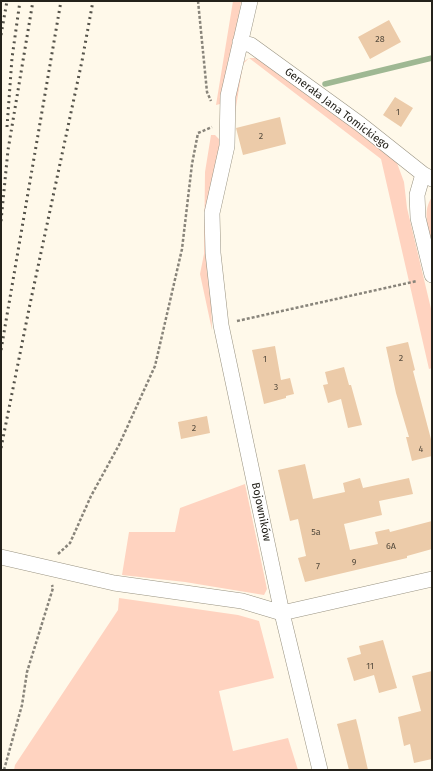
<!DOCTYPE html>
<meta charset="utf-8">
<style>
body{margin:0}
#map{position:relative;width:433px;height:771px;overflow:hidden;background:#fff9ea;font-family:"Fira Sans",sans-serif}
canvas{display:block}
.frame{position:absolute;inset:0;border:2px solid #24221b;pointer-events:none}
</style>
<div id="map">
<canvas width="433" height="771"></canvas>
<div class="frame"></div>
</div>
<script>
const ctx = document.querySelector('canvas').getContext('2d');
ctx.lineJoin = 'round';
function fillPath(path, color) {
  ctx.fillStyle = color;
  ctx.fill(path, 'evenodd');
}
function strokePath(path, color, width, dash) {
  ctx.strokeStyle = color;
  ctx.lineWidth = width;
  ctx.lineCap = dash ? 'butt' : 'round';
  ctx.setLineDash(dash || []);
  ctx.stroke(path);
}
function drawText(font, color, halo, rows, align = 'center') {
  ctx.font = font + ' "Fira Sans",sans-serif';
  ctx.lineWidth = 3;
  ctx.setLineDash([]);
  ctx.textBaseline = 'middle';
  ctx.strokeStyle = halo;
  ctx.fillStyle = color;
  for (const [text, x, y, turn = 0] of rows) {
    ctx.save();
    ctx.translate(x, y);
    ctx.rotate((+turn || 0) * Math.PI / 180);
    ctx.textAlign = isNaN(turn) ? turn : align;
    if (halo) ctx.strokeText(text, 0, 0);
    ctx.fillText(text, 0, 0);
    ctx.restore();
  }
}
const green = new Path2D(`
 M233,1H241L237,31L228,61L220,104L216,105Z
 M249,58H258L385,151L397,163L404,182L407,208L432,313V368L429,369L381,159L249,58L243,64L235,113L232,93L240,64Z
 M211,135H215L220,140L221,151L208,212L212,330L200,274L204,254L205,172Z
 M432,197V243C428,228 422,211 432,197Z
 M245,484L267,589L264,595L185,582L122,575L129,532H175L180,508Z
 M119,598L238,615L259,621L274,678L219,691L233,751L288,738L298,770H14L15,765L118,610Z`);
const stream = new Path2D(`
 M325,84L432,58`);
const building = new Path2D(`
 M389,20L401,42L370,59L358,37Z
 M395,97L413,108L401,127L383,115Z
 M280,117L286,144L243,155L236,128Z
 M408,342L415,370L413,371L432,443V456L412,461L406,437H409L396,393L386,347Z
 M275,346L281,380L290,378L294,394L286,396V398L264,404L252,350Z
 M344,367L349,385H351L362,425L348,428L341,399L328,403L323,385L328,384L325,372Z
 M207,416L210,433L181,439L178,422Z
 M305,464L313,499L345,492L343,483L360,478L363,488L409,478L413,494L379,501L382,515L344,524L350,550L378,544L375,532L389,529L390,532L432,521V549L407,556V558L305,582L298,558L306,556L298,519L290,521L278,470Z
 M383,640L397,688L379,693L374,675L354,681L347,658L361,654L359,646Z
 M432,671V759L414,763L410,744L404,746L398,717L421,711L412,676Z
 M356,719L360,735L368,770H349L337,724Z`);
const path = new Path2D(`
 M198,1L207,92L211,101
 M237,321L417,281
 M58,554L70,543L91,496L119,445L155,366L182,249L192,164L198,133L212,127
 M4,770L22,705L27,672L53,588L52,585`);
const street = new Path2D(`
 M250,1L228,96L227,146L212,213L213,253L221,325L282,613L320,770
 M240,42L251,45L360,124L423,174L432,179
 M423,174L417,195L418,218L432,275
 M1,557L114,583L242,601L282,613L432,579`);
const rail = new Path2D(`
 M1,35L7,1
 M7,127L12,58L20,1
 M1,221L8,150L33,1
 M1,350L61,1
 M1,448L30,304L82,61L93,1`);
const numberNames = [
 ["28",380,39],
 ["1",398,112],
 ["2",261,136],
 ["2",401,358],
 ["1",265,359],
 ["3",276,387],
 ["2",194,428],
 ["4",421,449],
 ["5a",316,532],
 ["6A",391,546],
 ["9",354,562],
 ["7",318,566],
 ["11",370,666]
];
const streetNames = [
 ["Generała Jana Tomickiego",337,109,37],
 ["Bojowników",261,512,78]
];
fillPath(green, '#ffd3c0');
strokePath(stream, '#9fb893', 5.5);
fillPath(building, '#eccba9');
strokePath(street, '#999382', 16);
strokePath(path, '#88847a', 2.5, [3, 2]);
strokePath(street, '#fff', 15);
strokePath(rail, '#55534a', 3, [2, 4]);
drawText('9px', '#564c3e', null, numberNames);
drawText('11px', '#24221b', '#fff', streetNames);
</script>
